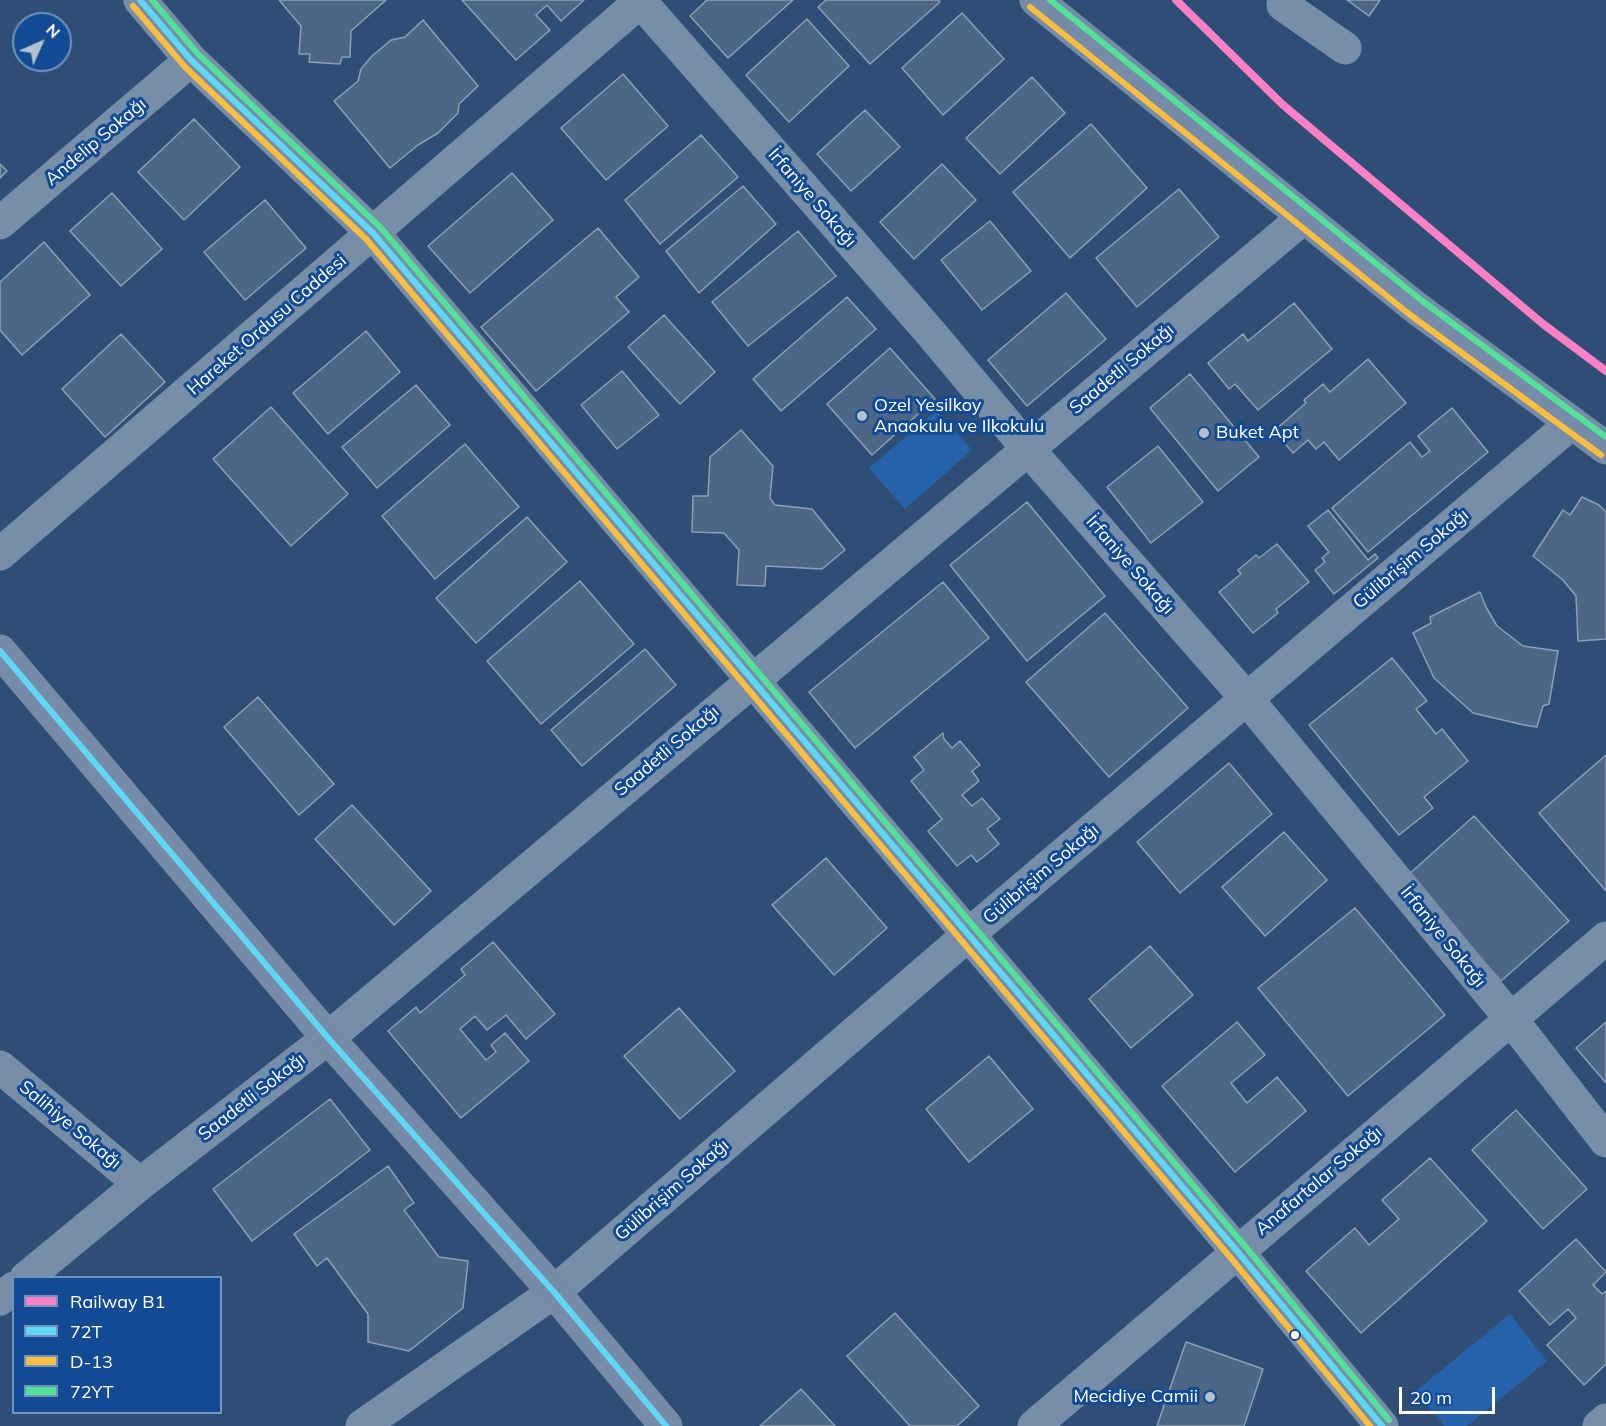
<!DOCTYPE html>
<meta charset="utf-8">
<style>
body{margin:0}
#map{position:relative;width:1606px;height:1426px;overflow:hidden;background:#2f4e76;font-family:Mulish,sans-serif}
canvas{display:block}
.legend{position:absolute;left:12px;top:1276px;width:210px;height:138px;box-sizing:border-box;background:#124b93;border:2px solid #7193be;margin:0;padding:8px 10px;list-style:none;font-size:18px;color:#fff}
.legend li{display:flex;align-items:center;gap:12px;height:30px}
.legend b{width:30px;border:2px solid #7193be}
.north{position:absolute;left:12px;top:12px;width:60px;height:60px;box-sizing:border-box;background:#124b93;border:2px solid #7193be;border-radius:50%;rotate:45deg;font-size:16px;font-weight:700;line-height:24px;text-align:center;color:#fff}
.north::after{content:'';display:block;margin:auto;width:21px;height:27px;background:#b6c1cf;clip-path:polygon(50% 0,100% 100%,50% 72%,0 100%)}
.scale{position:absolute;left:1399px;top:1387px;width:96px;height:27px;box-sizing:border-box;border:3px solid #fff;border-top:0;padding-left:8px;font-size:18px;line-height:21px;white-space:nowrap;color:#fff;-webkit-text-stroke:4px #124b93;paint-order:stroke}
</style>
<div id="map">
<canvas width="1606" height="1426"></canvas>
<ul class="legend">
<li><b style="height:8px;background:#ff80c5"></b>Railway B1</li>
<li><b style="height:8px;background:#60d8f3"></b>72T</li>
<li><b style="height:8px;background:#fbbe40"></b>D-13</li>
<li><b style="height:8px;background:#53e098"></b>72YT</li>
</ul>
<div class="north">N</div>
<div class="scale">20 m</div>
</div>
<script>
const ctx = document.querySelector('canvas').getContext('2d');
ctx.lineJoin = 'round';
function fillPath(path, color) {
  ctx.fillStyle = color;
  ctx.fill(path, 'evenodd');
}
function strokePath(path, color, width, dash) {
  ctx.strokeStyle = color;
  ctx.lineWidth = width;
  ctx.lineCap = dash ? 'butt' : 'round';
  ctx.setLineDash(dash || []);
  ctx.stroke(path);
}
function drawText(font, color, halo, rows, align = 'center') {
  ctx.font = font + ' Mulish,sans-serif';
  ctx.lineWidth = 6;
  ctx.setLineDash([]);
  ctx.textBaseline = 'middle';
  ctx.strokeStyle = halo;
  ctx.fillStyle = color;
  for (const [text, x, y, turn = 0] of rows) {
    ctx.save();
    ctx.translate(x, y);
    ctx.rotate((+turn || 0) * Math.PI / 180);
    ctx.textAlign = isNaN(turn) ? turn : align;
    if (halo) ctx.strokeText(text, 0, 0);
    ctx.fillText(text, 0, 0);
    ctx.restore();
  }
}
const green = new Path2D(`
 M937,410L972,450L905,509L869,468Z
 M1510,1314L1547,1361L1467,1426H1444L1416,1391Z`);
const building = new Path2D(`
 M279,0H386L351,31L350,57H342L340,64L309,62L310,54H299L301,26Z
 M462,0H584L561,21L547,5L536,15L550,30L516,60Z
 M707,0H793L728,58L690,16Z
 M826,0H939L940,2L870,64L818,7Z
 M1347,0H1380L1369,16Z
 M962,13L1004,59L943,115L902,68Z
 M807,19L849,66L789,122L746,75Z
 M423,20L478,86L459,104L458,113L438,133L418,145L390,168L334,101L358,81L361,69L372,56L391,40L405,37Z
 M623,74L668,126L606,180L561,128Z
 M1032,77L1065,113L1000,174L966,138Z
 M865,110L900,147L851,191L817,154Z
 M194,119L240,167L184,220L138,172Z
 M1091,124L1147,188L1070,258L1013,192Z
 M701,135L738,177L660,244L625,200Z
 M0,164L7,171L0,178Z
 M942,164L976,200L914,259L880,222Z
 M512,173L553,220L470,293L428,246Z
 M743,186L776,224L699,293L666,251Z
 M1179,189L1219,237L1137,307L1096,258Z
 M112,193L162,249L121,286L70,231Z
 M265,200L306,248L245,300L204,252Z
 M990,221L1031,271L982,310L941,260Z
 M598,228L639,277L616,297L629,312L536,391L481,327Z
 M798,231L836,276L748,346L712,302Z
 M44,242L90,295L22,355L0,330V282Z
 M1066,293L1106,339L1027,406L988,360Z
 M847,297L876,329L781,411L753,379Z
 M1294,303L1332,349L1258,410L1235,384L1229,389L1208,363L1243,334L1248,341Z
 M664,315L715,372L680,404L628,347Z
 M366,331L400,372L328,434L293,393Z
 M121,334L165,382L105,437L62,389Z
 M890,348L935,399L872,455L827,404Z
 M1368,359L1406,403L1339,460L1324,442L1316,449L1308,440L1293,453L1274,431L1306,403L1304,400L1323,384L1330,392Z
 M622,371L659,415L617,449L581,405Z
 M1190,374L1259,457L1218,491L1150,408Z
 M416,385L450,425L377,488L342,447Z
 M271,407L348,494L291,546L213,459Z
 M1452,408L1488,452L1368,552L1332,508L1410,442L1422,457L1430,451L1418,436Z
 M741,430L773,466L770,498L775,505L812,509L845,550L822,569L766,566L765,586L737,585L739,550L724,533L692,532L693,496H708L710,457Z
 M465,444L519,507L435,579L382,516Z
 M1158,446L1203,502L1151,543L1107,487Z
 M1582,497L1599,505L1606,512V639L1578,641L1576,596L1563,580L1533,556L1563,510L1570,515Z
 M1027,502L1105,596L1027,661L950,565Z
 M1328,510L1368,560L1375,554L1378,558L1334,594L1315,570L1325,562L1322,558L1329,552L1308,526Z
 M527,517L567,562L476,643L436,598Z
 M1277,544L1309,582L1276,609L1278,613L1253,633L1219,592L1241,574L1238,570L1256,555L1259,558Z
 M580,581L634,644L541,724L487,661Z
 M943,582L989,638L855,748L809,692Z
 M1480,592L1486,607L1497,626L1523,646L1558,651L1549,704L1543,706L1537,727L1524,725L1473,713L1434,678L1413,633L1431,623L1430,617Z
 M1105,613L1188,708L1109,777L1026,682Z
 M645,649L676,685L582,766L551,730Z
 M1392,658L1427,701L1416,709L1436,734L1442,729L1468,761L1424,797L1433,808L1399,835L1309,725Z
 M258,697L334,784L299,815L224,727Z
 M943,733L944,739L952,748L960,741L980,765L972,771L979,781L962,795L972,806L982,798L1000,819L987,829L999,844L977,862L971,855L957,866L928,831L942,819L911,781L924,770L914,757Z
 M1606,755V891L1539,813Z
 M1229,763L1272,814L1180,893L1137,842Z
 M352,805L431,891L394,925L315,839Z
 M1474,816L1569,921L1501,981L1407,876Z
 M1284,832L1327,880L1265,936L1222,887Z
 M826,858L887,928L834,975L772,905Z
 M1355,908L1445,1015L1348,1096L1258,988Z
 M493,942L555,1014L526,1039L506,1015L487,1030L475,1016L460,1029L486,1060L496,1052L491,1045L505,1033L529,1061L461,1118L388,1031L416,1007L420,1013L465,975L461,969Z
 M1150,946L1193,995L1131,1048L1089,999Z
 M679,1008L735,1071L680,1119L624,1056Z
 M1237,1022L1265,1055L1231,1083L1247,1103L1277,1077L1306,1111L1235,1172L1162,1086Z
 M1606,1022V1083L1576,1048Z
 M989,1056L1033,1109L969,1162L926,1109Z
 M330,1099L370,1150L252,1241L213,1189Z
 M1516,1110L1587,1189L1543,1229L1472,1150Z
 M1430,1158L1487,1221L1361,1333L1306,1271L1355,1228L1369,1245L1399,1219L1382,1200Z
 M388,1166L414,1203L404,1210L439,1257L468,1261L463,1308L409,1351L368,1342V1314L327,1258L317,1266L294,1234Z
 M1576,1239L1606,1272L1593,1285L1602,1294L1606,1291V1364L1584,1385L1547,1345L1576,1318L1568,1309L1550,1325L1519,1291Z
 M895,1313L979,1406L957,1426H910L847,1356Z
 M1186,1342L1263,1369L1244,1426H1157Z
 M801,1389L835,1426H760Z`);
const minor = new Path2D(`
 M140,0L191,60L373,233L1237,1251L1382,1426
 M1284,0L1283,5L1345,48
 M640,1L929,331L1027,448L1247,699L1511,1019L1606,1141
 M0,223L191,60
 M0,554L642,0
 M0,1067L140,1184
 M26,1278L140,1184L328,1038L1303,218
 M0,1299L14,1288
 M362,1426L554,1292L968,935L1572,423
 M1034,1426L1606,938
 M1599,1426L1606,1420`);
const major = new Path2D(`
 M1036,0L1415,307L1606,448
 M0,651L328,1038L554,1292L666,1426`);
const bus1 = new Path2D(`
 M140,0L191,60L373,233L1237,1251L1382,1426
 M0,651L328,1038L554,1292L666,1426`);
const bus2 = new Path2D(`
 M133,6L185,67L366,239L1230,1257L1370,1426
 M1030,7L1409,314L1601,455`);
const bus3 = new Path2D(`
 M152,0L198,54L380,227L1244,1245L1389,1420
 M1050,0L1421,300L1606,437`);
const rail1 = new Path2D(`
 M1176,0L1282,104L1543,324L1606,371`);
const markers = [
 [862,416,6,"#b6c1cf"],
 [1204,433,6,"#b6c1cf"],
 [1295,1335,5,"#fff"],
 [1210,1397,6,"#b6c1cf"]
];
const streetNames = [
 ["Andelip Sokağı",96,142,-40],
 ["İrfaniye Sokağı",812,198,49],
 ["Hareket Ordusu Caddesi",267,325,-41],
 ["Saadetli Sokağı",1122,369,-40],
 ["Gülibrişim Sokağı",1411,559,-40],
 ["İrfaniye Sokağı",1130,565,49],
 ["Saadetli Sokağı",667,751,-40],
 ["Gülibrişim Sokağı",1041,874,-40],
 ["İrfaniye Sokağı",1443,937,51],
 ["Saadetli Sokağı",252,1097,-38],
 ["Salihiye Sokağı",70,1125,40],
 ["Anafartalar Sokağı",1319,1181,-40],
 ["Gülibrişim Sokağı",672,1190,-41]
];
const poiNames = [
 ["Ozel Yesilkoy",874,406],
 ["Anaokulu ve Ilkokulu",874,427],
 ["Buket Apt",1216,433],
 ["Mecidiye Camii",1198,1397,"right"]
];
fillPath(green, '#2562aa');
fillPath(building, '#4d6685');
strokePath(building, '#8c9fb6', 1.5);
strokePath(minor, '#778ea9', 33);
strokePath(major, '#768ba7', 33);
strokePath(bus1, '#60d8f3', 6);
strokePath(bus2, '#fbbe40', 6);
strokePath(bus3, '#53e098', 6);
strokePath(rail1, '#ff80c5', 8);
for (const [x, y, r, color] of markers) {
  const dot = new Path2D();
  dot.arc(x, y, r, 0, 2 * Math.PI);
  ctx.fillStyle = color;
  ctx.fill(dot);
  strokePath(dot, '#124b93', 2);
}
drawText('18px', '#fff', '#124b93', streetNames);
drawText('18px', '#fff', '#124b93', poiNames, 'left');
</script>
